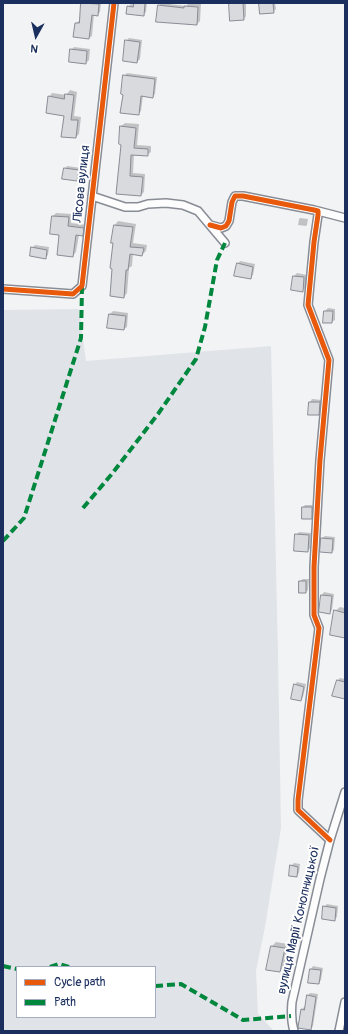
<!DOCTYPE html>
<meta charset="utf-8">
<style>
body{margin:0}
#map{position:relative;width:348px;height:1034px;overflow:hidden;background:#f2f3f4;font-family:Pangolin,sans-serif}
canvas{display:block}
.frame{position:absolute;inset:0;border:4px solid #1b2f5e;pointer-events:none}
.legend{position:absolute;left:16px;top:966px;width:140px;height:52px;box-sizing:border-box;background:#fff;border:1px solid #a4acbf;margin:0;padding:5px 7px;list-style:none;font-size:12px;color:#1b2f5e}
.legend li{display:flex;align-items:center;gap:8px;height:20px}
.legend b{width:20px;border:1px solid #a4acbf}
.north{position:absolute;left:16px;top:16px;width:40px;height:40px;-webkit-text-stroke:3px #fff;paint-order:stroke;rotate:188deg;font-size:11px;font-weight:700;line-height:16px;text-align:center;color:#1b2f5e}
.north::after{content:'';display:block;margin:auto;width:14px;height:18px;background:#1b2f5e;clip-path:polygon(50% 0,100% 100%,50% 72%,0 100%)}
</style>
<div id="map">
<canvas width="348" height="1034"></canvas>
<div class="frame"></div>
<ul class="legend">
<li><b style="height:5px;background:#e8590c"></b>Cycle path</li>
<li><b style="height:5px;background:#00873e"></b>Path</li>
</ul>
<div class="north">N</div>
</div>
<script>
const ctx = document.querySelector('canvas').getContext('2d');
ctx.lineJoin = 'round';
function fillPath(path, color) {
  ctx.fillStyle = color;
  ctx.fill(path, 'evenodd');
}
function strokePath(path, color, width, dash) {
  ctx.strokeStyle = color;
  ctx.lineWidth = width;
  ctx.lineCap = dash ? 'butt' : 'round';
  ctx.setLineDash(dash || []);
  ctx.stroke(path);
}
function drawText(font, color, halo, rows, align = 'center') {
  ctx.font = font + ' Pangolin,sans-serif';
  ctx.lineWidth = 4;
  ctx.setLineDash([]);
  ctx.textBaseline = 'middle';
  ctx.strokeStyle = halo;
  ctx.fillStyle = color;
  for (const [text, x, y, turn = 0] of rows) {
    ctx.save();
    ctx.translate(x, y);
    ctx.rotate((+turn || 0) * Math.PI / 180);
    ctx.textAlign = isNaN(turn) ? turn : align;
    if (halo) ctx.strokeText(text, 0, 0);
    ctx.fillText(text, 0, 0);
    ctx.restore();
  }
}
const green = new Path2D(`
 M79,309L86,361L271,346L278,655L281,828L265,927L256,971L258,1014L274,1031H3V310ZM17,967H155V1017H17Z`);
const shadow = new Path2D(`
 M82,3H101L100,12L97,15L94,14L92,36L89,38L76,23L79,21H80Z
 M135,3H147L146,12L143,15L128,7L131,4L135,5Z
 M161,3L186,6L188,4H201L200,21L197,24L159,6Z
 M230,3H246V16L244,19Z
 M260,3H275L276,9L273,12Z
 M129,38L142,40L140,59L137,62L126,41Z
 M74,47L90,49L89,60L86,63L71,50Z
 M127,73L157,77L155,94L153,97L143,96L141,111L138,114L124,94V76Z
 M70,90L77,92L74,116L81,117L79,134L76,137L65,115L49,97L52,93L66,95Z
 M125,123L139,124L137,145L151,146V152L147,155L134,154L133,173L145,174L144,192L141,195L117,194L122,144L121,126Z
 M67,166L81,168L79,178L77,180L65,169Z
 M56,213L72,214L71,223L87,225L86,232L82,235H79L76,252L73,256L60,234L53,216Z
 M300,218L308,219L307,225L306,226L298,225L299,219Z
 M118,221L136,224L133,243L147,245L146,251L142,255L133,253L132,266L129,268L127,293L124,297L114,242H112L115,225Z
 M35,245L49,247L48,255L46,257L32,248Z
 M240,261L255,264L253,275L250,278L238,264Z
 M297,273L307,275L305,288L302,291L293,289L294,276Z
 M328,308L335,309V320L332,322H324L325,311Z
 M113,311L128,313L127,327L124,329L109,327L110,314Z
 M312,399L322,400L321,412L319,414L310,402Z
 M305,505H315L314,515L311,518L303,507Z
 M299,532L311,533L310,548L308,551L296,535Z
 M325,536L335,537L334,550L332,552L322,538Z
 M303,579H309L308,590L306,592L300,581Z
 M324,592L334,594L332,610L329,613L322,595Z
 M340,607L345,608V637L335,611Z
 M340,678L345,679V698L337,681Z
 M297,682L306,684L303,697L301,700L295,685Z
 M294,863L300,864L299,873L296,876L291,866Z
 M327,904L338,906L337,917L334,920L324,907Z
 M276,942L288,944L284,967L280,971L272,946Z
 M313,966L323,968L321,980L319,983L309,982L311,969Z
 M310,993L318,994L313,1026L311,1029L301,1010L304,1007H305L308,995Z`);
const building = new Path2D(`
 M81,3L99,4L98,16L92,15L89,39L73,37L75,23H79Z
 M134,3H145L144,16L126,14L127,6L133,7Z
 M229,3H243L244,20L230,21Z
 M259,3H273L274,13L260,14Z
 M158,5L184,8V6L198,7L197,25L156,22Z
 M125,40L140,42L137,63L123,61Z
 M70,49L87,51L86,64L69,62Z
 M123,75L155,79L153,98L141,96L139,115L120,113L123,95L121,94Z
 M65,94L74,95L71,120H78L76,138L61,137L64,116L46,113L48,96L64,99Z
 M120,126L136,128L134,148L148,149V156L131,155L130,176L143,177L141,196L116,194L121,145L119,144Z
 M64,168L79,170L77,181L62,179Z
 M52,216L69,217L68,226L84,228L83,236L76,235L73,257L57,255L59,235L50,234Z
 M114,225L133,227L130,247L144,248L142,256L130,254L128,270H126L124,298L110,296L112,269L110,268L113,243H111Z
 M31,247L47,250L46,259L30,256Z
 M237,263L253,267L251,279L234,276Z
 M293,276L304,277L303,292L291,290Z
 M324,311H333L332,323H323Z
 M109,314L126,316L124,330L107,328Z
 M309,402H320L319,415H308Z
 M302,507H312V519H302Z
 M295,534L309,535L308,552L294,551Z
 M321,538L333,539L332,553L320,552Z
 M299,581H306V593H299Z
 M321,595L332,596L330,614L319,612Z
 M334,610L345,613V638L330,635Z
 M337,680L345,682V699L332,696Z
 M294,684L304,687L301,701L291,699Z
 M290,865L298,867L297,877L289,876Z
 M323,906L336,908L335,921L322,919Z
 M271,946L285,948L280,972L266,970Z
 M310,969L321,970L319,984L308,983Z
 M307,995L316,997L311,1030L298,1028V1027L301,1009L304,1010Z`);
const street = new Path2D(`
 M92,196L125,207H138L148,204L166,203L183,205L198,211L225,243
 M318,211L345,218
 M210,225L221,228L226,226L229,221L232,202L235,196H243L314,210L318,211V215L314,242L308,305L329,360L320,460L314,567V615L319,628L298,800V810L330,840
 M3,289L73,294L82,286L114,3
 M294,1031C291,1021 291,1013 292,1002L320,879L330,840L345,792
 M339,1031L345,1002`);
const quiet = new Path2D(`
 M83,508L111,475L158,414L196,359L205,327L217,260L225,243
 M3,541L24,518L81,338L82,286
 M3,966L17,969
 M50,967L59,964L69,967
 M155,986L181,984L243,1020L291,1016`);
const cycleway = new Path2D(`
 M210,225L221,228L226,226L229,221L232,202L235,196H243L314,210L318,211V215L314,242L308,305L329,360L320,460L314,567V615L319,628L298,800V810L330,840
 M3,289L73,294L82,286L114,3`);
const streetNames = [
 ["Лісова вулиця",82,184,-84],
 ["вулиця Марії Конопницької",299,920,-77]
];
fillPath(green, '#e0e3e8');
fillPath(shadow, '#0003');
fillPath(building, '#d8dadd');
strokePath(building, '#888c95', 1);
strokePath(street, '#888c95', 10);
strokePath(street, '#fdfdfd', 7);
strokePath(quiet, '#00873e', 4, [8, 4]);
strokePath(cycleway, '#e8590c', 5);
drawText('13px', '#1b2f5e', '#fff', streetNames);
</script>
